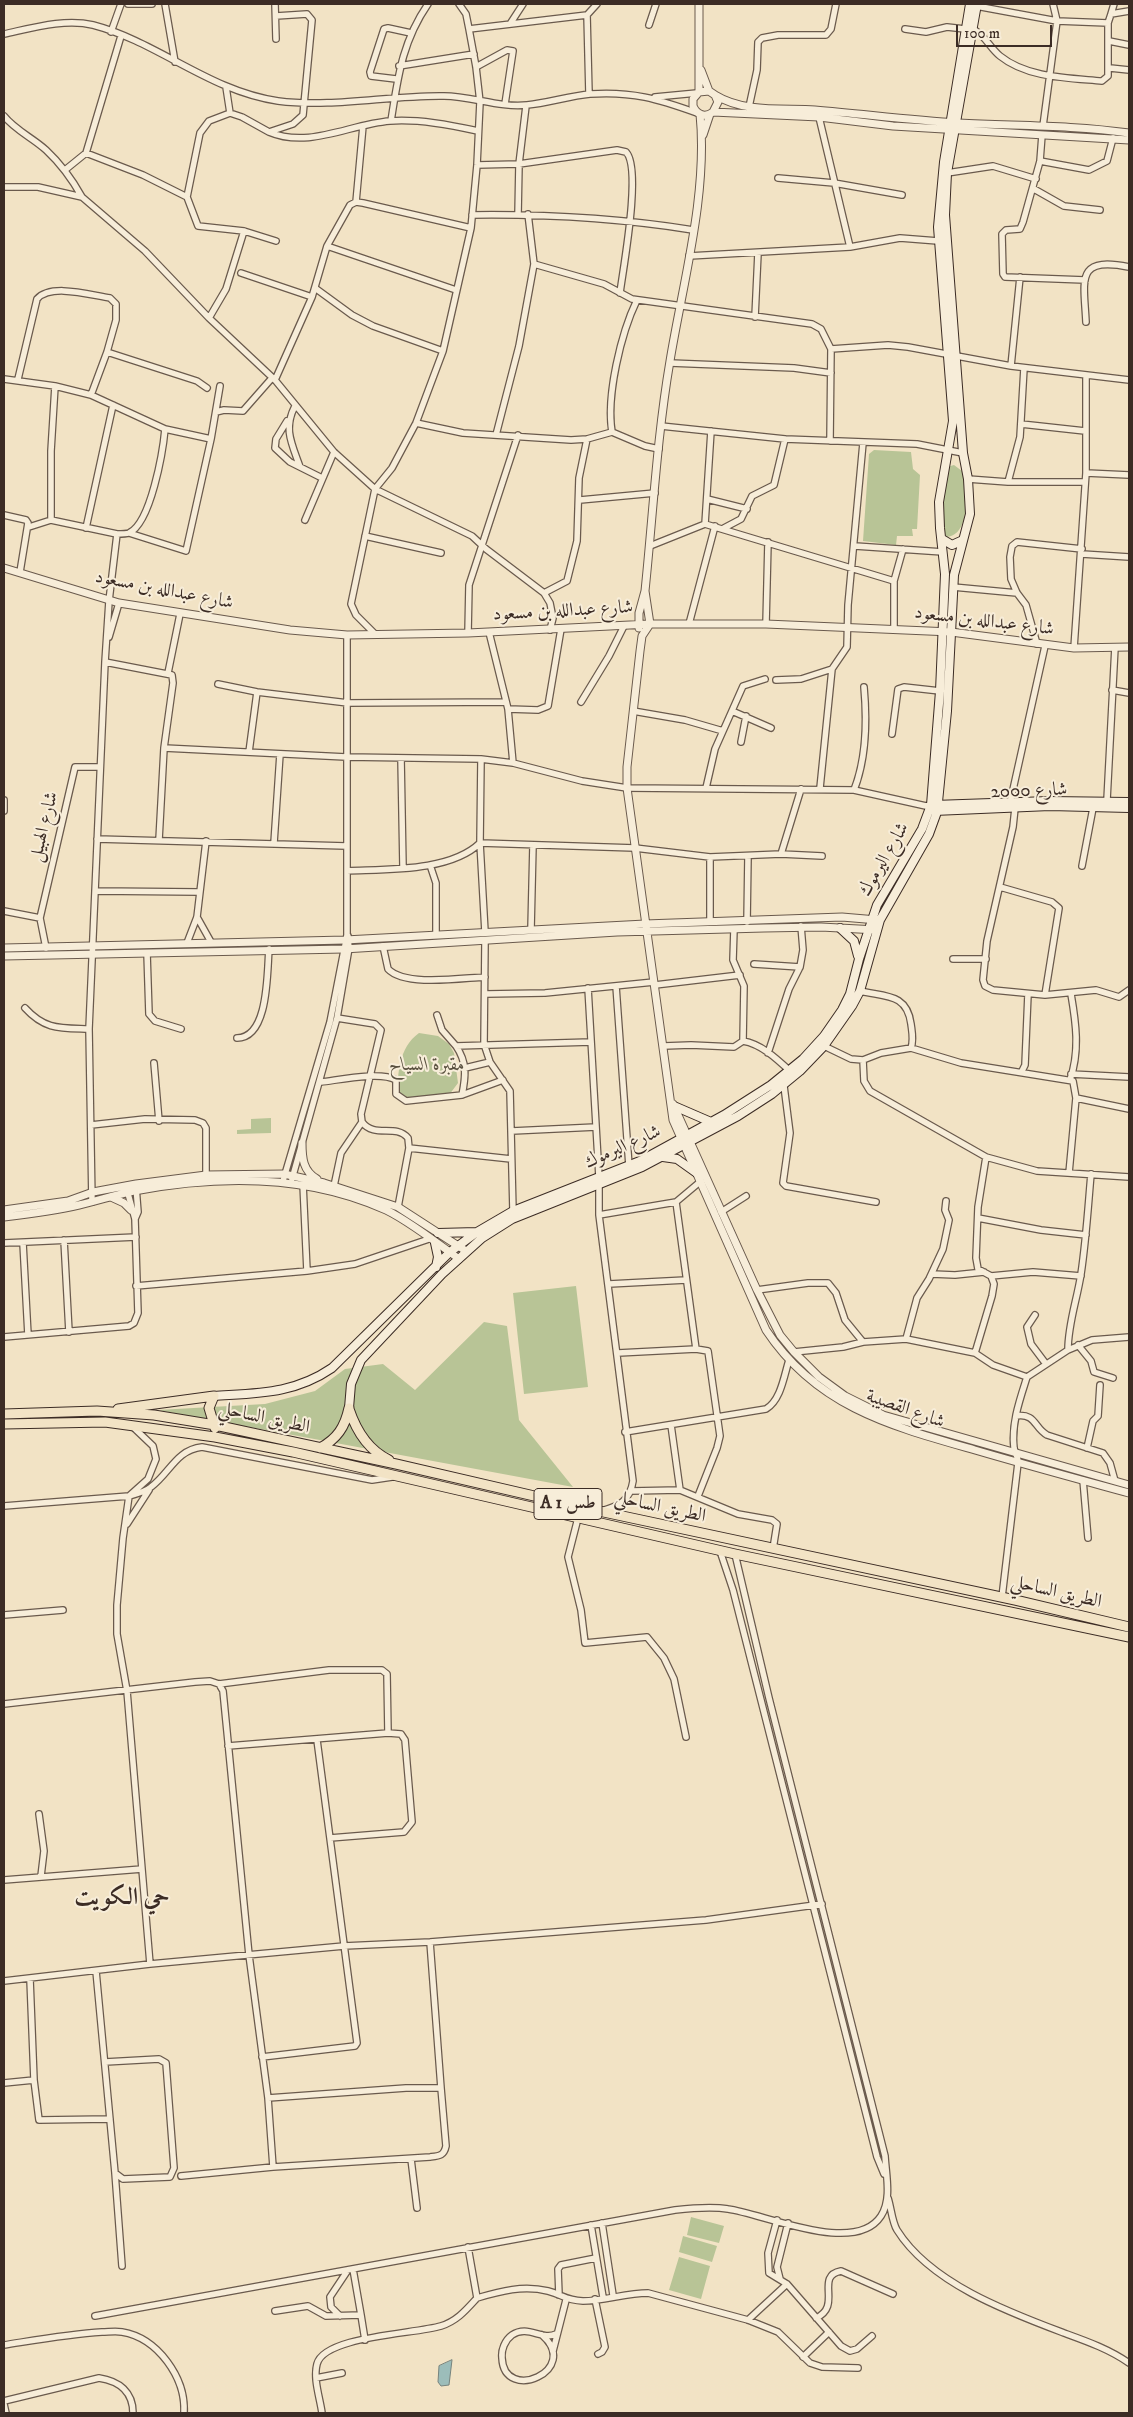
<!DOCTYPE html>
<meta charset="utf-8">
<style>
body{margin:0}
#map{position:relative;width:1133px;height:2417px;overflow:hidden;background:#f2e3c5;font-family:"IM FELL DW Pica",serif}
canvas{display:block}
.frame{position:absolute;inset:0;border:5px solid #3c2c25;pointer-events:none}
.scale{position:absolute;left:956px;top:25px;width:96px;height:22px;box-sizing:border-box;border:2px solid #3c2c25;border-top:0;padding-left:6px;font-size:15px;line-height:18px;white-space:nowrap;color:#3c2c25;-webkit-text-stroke:4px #f7edd9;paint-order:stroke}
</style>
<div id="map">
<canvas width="1133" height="2417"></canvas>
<div class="frame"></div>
<div class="scale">100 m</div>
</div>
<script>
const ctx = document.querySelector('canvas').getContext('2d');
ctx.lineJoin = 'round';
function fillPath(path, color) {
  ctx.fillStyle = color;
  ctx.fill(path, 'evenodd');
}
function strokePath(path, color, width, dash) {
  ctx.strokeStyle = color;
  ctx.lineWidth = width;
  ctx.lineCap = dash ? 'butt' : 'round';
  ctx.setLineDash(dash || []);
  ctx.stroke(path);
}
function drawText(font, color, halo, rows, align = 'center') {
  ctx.font = font + ' "IM FELL DW Pica",Amiri,serif';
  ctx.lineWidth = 4;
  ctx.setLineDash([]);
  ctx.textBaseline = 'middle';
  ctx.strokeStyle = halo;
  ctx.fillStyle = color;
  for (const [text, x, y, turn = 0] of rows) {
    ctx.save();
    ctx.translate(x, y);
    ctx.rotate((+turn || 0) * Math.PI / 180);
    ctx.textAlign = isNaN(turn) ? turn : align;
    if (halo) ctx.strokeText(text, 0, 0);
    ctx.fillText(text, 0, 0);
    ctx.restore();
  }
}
const green = new Path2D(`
 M874,450L911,452L913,469L920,475L917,529H912L913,536H897L896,545L863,541L869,454Z
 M954,465L962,471C967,487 972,536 946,537L943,533L941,511L947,467Z
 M419,1033L438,1036L449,1044L454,1053L458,1083L449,1095L409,1100L396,1096C399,1073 398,1048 419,1033Z
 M271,1118V1133L237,1134V1130L251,1129V1119Z
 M576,1286L588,1387L524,1394L513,1293Z
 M484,1322L507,1326L519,1420L573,1487L158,1410L265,1404L315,1391L345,1369L383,1364L415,1390Z
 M691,2217L724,2226L719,2243L687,2235Z
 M683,2236L717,2246L712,2262L679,2252Z
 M679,2257L710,2266L701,2299L669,2290Z`);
const water = new Path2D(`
 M452,2360L449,2385L441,2386L438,2382L439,2366Z`);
const minor = new Path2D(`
 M128,4H152
 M165,4L175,62
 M275,4L276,39
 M976,6L1057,21L1108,23L1111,14L1129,11
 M1111,14L1114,4
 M587,15L589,94
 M276,16L307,14L312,20L303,115L293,124L269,132L242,117L230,113L209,121L200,133L187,197L198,226L244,231L276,241
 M510,24L523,4
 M649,25L656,4
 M469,29L587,15L597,4
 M905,29L926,32L947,27L965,29
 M973,29C986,36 989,47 1000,56C1027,78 1069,78 1102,81L1108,76V23
 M111,32L121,4
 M4,34C32,28 65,18 93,25C158,42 209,91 278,101C333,108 390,95 444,96C472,96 499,108 527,105C548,103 569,96 590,94C632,91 658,99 697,113
 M1109,41L1129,45
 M399,66L474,54
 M476,67L507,50L513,51L505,104
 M1110,68L1129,70
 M396,79L371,76L370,72L384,29L388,28L411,33
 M226,87L230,113
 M655,97L697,93
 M749,107L757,70L758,42L762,38L778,35H826L831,29L836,4
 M4,116C15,130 33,138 46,150C61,164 72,179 82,197
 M819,117L850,247
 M391,121C398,77 402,42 428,4
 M1043,126L1057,21L1053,4
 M269,132C309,149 350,124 390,121C419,119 450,125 478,131
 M1042,135L1040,161L1023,222L1020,229L1006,230L1002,234L1003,274L1005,277L1085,280
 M86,153L143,175L187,197
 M1040,161L1089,170L1107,161L1113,138
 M477,165L519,164L617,150L626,152C642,168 623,269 620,293
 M65,170L86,153L121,36
 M947,173L993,166L1036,179
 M778,178L834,183L902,195
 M4,187H38L82,197L145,251L209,318L275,380L334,452L375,489L472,536L486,549L544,593L550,603L553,618L550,630
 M1034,189L1064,206L1100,210
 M356,202L363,126
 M472,215C548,214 617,218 693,230
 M518,215L519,164L526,106
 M327,246L456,290
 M689,256L850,247L900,238L938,241
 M534,264L604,284L632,299L812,324L821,329L831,349L830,441
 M241,273L312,297
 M315,288L352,315L373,326L443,351
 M755,317L758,253
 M209,318L226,289L244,231
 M1086,322C1084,280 1075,256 1129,267
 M831,349L888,345L908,347L1011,366L1129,380
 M107,352L197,381L207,388
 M670,363L794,368L831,373
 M1011,366L1020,277
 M1024,368L1020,437L1008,482H1085
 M4,379L55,386L91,395L165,429L211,439L220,386
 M18,379L37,299C51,283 90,295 110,298L116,304V320L107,352L91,395
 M275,380L312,297L327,246L350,205L356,202L363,203L471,228
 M295,406C283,429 292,444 300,467L322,478
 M216,412L224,410L243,411L272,378
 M287,421L276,439L275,448L290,462L300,467
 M416,423L463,433L571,440L587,439L612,432L645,446L659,449
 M1021,424L1085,431
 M661,426L785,439L917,444L963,453
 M612,432C606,396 621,333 637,300
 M496,435L519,346L534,264L528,214
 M1086,473L1129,475
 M968,479L1008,482
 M707,499L747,509
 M580,500L655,493
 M4,515L26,520L28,523L20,572
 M51,520V451L55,386
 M305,520L334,452
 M705,524L711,431
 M29,527L51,520L117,534L109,601L105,662L89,1029L92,1202
 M86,528L113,405
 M724,528L741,519L752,496L774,485L785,439
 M129,533L186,551L211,439
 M117,534C121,534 126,534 129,533C151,523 163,451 165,429
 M365,536L441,553
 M650,546L705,524L894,581L903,549
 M855,546L943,552
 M1082,554L1129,557
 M953,587L1017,593
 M544,593L567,581L577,541L579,478L587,439
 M689,624L715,526
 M766,624L768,542
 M894,629V581
 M489,632L508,709L513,763
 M468,633L469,585L518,435
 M375,634L356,615L351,604L375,489L392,468L416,423L443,351L471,228L477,165L480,102L476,67L469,29L466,14L459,4
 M109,637L119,603
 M1037,644L1026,605L1017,593L1011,579L1010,557L1012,546L1017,542L1082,549
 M1074,648L1086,473V376
 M105,662L172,675L173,683L164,748L159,840
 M168,673L180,614
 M776,680L801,679L832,669L847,647L848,605L863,443
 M218,684L257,692L348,703L506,702
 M1112,690L1129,693
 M581,702L609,656L624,626
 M508,709L538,710L548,706L561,629
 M633,711L685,720L723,731
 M732,711L771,728
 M892,734L898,689L904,687L940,691
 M741,742L746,716
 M164,748L346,757L481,759L513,763L582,781L627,788L854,790L926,806L931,805
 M249,752L257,692
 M401,758L403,867
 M481,759L480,843L485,932
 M706,788L715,749L743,686L765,679
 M820,788L832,669
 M854,790C867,757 867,720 864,687
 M4,800V811
 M1107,800L1115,647
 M1010,803L1045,646
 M1015,808L1013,827L987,941L983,980L985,986L993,990L1045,995L1096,990L1119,997L1129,990
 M97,839L346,846
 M274,843L280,754
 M781,854L801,789
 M430,865L436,883V934
 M1082,866L1093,808
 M347,871C386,869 450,872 480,843L635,848L710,857L781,854L822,856
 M1000,887L1052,902L1059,908L1045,995
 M96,891L198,892
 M4,911L40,918L46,948
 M197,917L211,942
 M40,918L75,767H100
 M710,922V857
 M747,922L748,856
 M531,929L533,845
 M734,929L733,960L744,986L743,1041
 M485,941L484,1044L490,1062L510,1091L513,1211
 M187,943L197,917L206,841
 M383,946L388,969C405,987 462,978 485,977
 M147,953L149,1014L155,1021L181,1029
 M953,959H986
 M754,964L800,967
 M655,985L740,975
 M616,986L629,1166
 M588,988L599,1177
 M860,991C885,997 907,993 911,1024C912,1032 914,1040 911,1048
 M486,994L545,993L654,982
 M25,1008C45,1030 60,1028 89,1029
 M437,1015L442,1030L456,1046L591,1042
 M337,1018L375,1024L381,1030L361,1114L362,1122C375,1139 395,1123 408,1138L409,1148L398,1207
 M237,1038C269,1038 267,972 269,949
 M456,1046C467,1062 466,1076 462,1095
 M664,1046L691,1045L734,1047L743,1041C761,1044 776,1058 790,1071
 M824,1046L851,1059L863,1060L881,1053L911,1048L961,1063L1073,1081L1076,1098L1069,1173
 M768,1053L789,989L800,967L803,950L801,926
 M863,1060L864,1081L870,1091L986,1157L1037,1171L1129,1177
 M154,1063L159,1121
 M465,1068L490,1062
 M1022,1071L1025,1065L1028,994
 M1071,1074L1129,1077
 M1070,1080C1080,1051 1076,1023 1071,994
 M321,1082C339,1080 380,1071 396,1080V1094L406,1101L462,1095L503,1080
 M784,1086L790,1133L783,1183L786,1186L876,1202
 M1076,1098L1129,1109
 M91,1125L145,1119L195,1120L203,1123L206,1128V1175
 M512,1131L596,1127
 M409,1148L511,1159
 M292,1179L337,1018L349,948L348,936
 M283,1181L330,1022L347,935V635
 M303,1184L307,1271
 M599,1185V1215L633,1481C630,1501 619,1506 601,1511
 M334,1186L341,1153L362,1122
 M676,1202L696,1349
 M721,1212L746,1196
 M599,1215L676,1202L701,1181
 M978,1218L1041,1230L1086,1235
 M135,1219L138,1212L136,1187
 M64,1240L69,1332
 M4,1243L136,1237
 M23,1243L28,1335
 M932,1274L955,1275L984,1272
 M991,1276L1033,1272L1081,1276
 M609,1284L686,1280
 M136,1286L307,1271L355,1264L429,1239
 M757,1290L808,1283H828L836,1293L845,1320L863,1342
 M1035,1315L1027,1327L1031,1344L1046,1364
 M4,1337L129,1326L134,1323L138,1313L135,1219L127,1190
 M906,1339L917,1298L929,1279L943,1249L949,1220L945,1210L946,1201
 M1078,1345L1091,1361L1094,1372L1113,1378
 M1068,1350L1092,1340L1129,1337
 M794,1352L843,1347L863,1342L906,1339L975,1353L993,1365L1027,1377
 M618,1353L696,1349L708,1351L720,1436L717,1448L698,1496
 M975,1353L992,1296L994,1284L991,1276L978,1269L976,1258L978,1207L986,1157
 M1016,1416C1036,1413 1034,1428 1047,1435L1103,1453L1110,1463L1115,1481
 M671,1425L680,1490
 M132,1426L153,1446L156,1459L148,1479L129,1496L123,1538L117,1605V1634L127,1691L150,1964
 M625,1432L766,1409C781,1400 784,1376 789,1360
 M1087,1448L1093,1421L1098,1416L1100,1385
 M1083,1480L1088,1538
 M631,1491L680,1490L738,1514L772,1520L777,1524L773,1549
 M4,1506L129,1496C137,1494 145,1492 151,1487C170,1473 176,1450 202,1447L372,1480L392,1477
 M578,1518L568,1557L581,1610L585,1643L647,1637L664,1658L674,1679L686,1737
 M127,1524L149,1490
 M720,1551L733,1590L877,2157L884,2174
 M1002,1597L1018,1463C1018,1456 1015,1453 1014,1448C1011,1424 1020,1399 1027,1377L1068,1350C1068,1324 1077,1300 1081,1274C1086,1241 1088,1208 1091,1174
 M4,1615L63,1610
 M219,1684L223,1691L249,1955L268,2098L273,2167
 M4,1704L195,1682L210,1681L219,1684L329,1670H382L387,1674L388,1733L401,1734L405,1740L412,1822L404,1832L330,1838
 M228,1746L388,1733
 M39,1814L44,1851L41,1876
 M4,1880L142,1869
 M430,1942L441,2088
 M96,1971L115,2173L123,2179L170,2177L174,2168L166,2063L159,2059L105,2062
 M30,1979L34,2080
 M4,1981L150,1964L344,1946L430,1942L706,1920L822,1904
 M262,2057L355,2046L357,2043L317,1740
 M4,2083L34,2080L39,2120L110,2119
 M411,2159L417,2208
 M115,2173L122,2266
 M181,2176L273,2167L430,2157C439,2156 444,2156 446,2146L441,2088H406L268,2098
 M888,2198C891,2207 892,2222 897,2230C930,2283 1008,2312 1064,2333C1086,2341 1109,2349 1129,2363
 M777,2220L768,2253L769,2273L787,2284L841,2346L850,2351L857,2349L872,2336
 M602,2223L613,2295
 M591,2225L603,2297
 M353,2269L361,2315
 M780,2279L777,2267L788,2223
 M559,2295L558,2269L561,2265L596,2258
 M477,2298C501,2291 523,2285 548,2291C564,2295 564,2300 583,2301C604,2301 626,2293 648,2293L748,2320L778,2332L810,2363L822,2367L858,2368
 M595,2299L605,2347L602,2352L598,2354
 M275,2311L308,2306L326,2316L361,2315L365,2340
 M95,2316L675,2210C692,2208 711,2206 728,2209C765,2214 855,2256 881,2216C892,2199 886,2175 885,2156L769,1698L735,1554
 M340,2316L331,2307L330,2297L348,2270
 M816,2318C843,2306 814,2276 841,2271L893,2294
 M748,2320L787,2284
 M542,2335C582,2370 504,2404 502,2358C501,2350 505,2340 512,2335C528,2324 542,2341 556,2334
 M4,2345C36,2340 69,2334 102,2332C108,2332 116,2331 122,2332C158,2338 186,2378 184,2413
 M553,2351L566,2300
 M803,2357L829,2332
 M316,2378L342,2373
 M4,2401L99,2378C119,2381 133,2392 133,2413
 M4,2404L6,2413
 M322,2413C320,2398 313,2379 317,2364C324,2336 415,2334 441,2326C457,2321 466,2310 477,2298L468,2247`);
const tertiary = new Path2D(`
 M699,4V92
 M701,70L709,91L715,95L718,102L713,112C705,118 697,115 693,106V99L699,92L709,91
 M715,95C744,113 783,108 815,110C863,114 911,120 959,123C1016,126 1073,125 1129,133
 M713,112L819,117L893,126L1129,140
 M703,135L710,114
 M4,568L119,603L290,630L347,635L468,633L650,624H766L951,632L1074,648L1129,647
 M645,591L650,624L642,636L640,651L627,767V788L673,1120L766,1330C817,1407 891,1426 975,1450C1026,1465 1078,1479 1129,1493
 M639,628V613L645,591C653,514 657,437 670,361C683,282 708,194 700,114
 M4,948L345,940L645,924L842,917L877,920
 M4,956L344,949L617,932L764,928L821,927L877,930
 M673,1104L757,1290L780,1335L794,1352L819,1377L845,1396L883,1415L1129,1485
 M302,1143C302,1158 303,1171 317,1179
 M111,1197L124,1203L131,1210
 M4,1210L68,1201L93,1192L136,1184L206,1175L284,1174L324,1183L398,1207L466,1251
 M4,1217C29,1214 54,1211 79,1205C97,1201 115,1195 134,1191C218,1175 307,1174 386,1210C407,1220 439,1244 459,1259`);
const secondary = new Path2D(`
 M942,539L952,545L963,540
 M934,805L1049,801L1129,802
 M934,811L1050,806L1129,808
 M840,928L854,941L858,956
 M674,1106L711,1122
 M663,1157L677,1159L698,1174
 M438,1233L477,1232
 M435,1243L438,1257L436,1267
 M214,1396C258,1393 294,1394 332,1368L450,1252L477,1232L513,1211L640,1161L724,1115L771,1085L803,1059L824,1036L842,1010L850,994L859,959L877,905L922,829L931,805L940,691L945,574L940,528L939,502L953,421L938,227L944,162L970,4
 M349,1408L351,1384L361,1360L442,1274L482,1238L512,1219L642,1167L738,1116L772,1094L800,1071L824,1046L852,1006L860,991L880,920L929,834L937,812L947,711L954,575L970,514L968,479L963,453L945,215L947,173L977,4`);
const trunk = new Path2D(`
 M214,1396L209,1408L215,1428
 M118,1409L214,1396
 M349,1409C356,1430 368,1450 389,1460
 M4,1414L97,1411L154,1415L215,1425L396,1464L599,1511L1015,1600L1129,1627
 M4,1424L105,1422L215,1437L293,1452L735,1554L1129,1637
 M320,1448C337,1439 345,1427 349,1408`);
const shields = [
 [568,1504,68]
];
const shieldNames = [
 ["A 1 طس",568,1504]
];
const streetNames = [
 ["شارع عبدالله بن مسعود",164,591,11],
 ["شارع عبدالله بن مسعود",563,612,-3],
 ["شارع عبدالله بن مسعود",984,622,7],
 ["شارع 2000",1029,792,-2],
 ["شارع الهبيل",45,827,-76],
 ["شارع اليرموك",885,860,-60],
 ["شارع اليرموك",623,1148,-24],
 ["شارع القصيبة",905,1410,20],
 ["الطريق الساحلي",264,1419,12],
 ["الطريق الساحلي",660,1508,12],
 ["الطريق الساحلي",1056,1593,13]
];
const parkNames = [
 ["مقبرة السياح",427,1066]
];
const districtNames = [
 ["حي الكويت",122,1899]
];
fillPath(green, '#b8c496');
fillPath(water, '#9cbdba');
strokePath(water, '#76837e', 1);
strokePath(minor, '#6a5a4d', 8);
strokePath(tertiary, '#6a5a4d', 9);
strokePath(secondary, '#3c2c25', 10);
strokePath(trunk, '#3c2c25', 11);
strokePath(minor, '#f7edd9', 5.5);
strokePath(tertiary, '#f7edd9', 7);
strokePath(secondary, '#f7edd9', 8);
strokePath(trunk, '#f2e3c5', 9);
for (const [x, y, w] of shields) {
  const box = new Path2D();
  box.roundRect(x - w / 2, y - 15.5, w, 31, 4);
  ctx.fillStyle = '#f7edd9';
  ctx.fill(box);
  strokePath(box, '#3c2c25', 1);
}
drawText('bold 18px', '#3c2c25', null, shieldNames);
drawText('19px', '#3c2c25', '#f7edd9', streetNames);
drawText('italic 19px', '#5b5241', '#f7edd9', parkNames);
drawText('bold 24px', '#3c2c25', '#f7edd9', districtNames);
</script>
